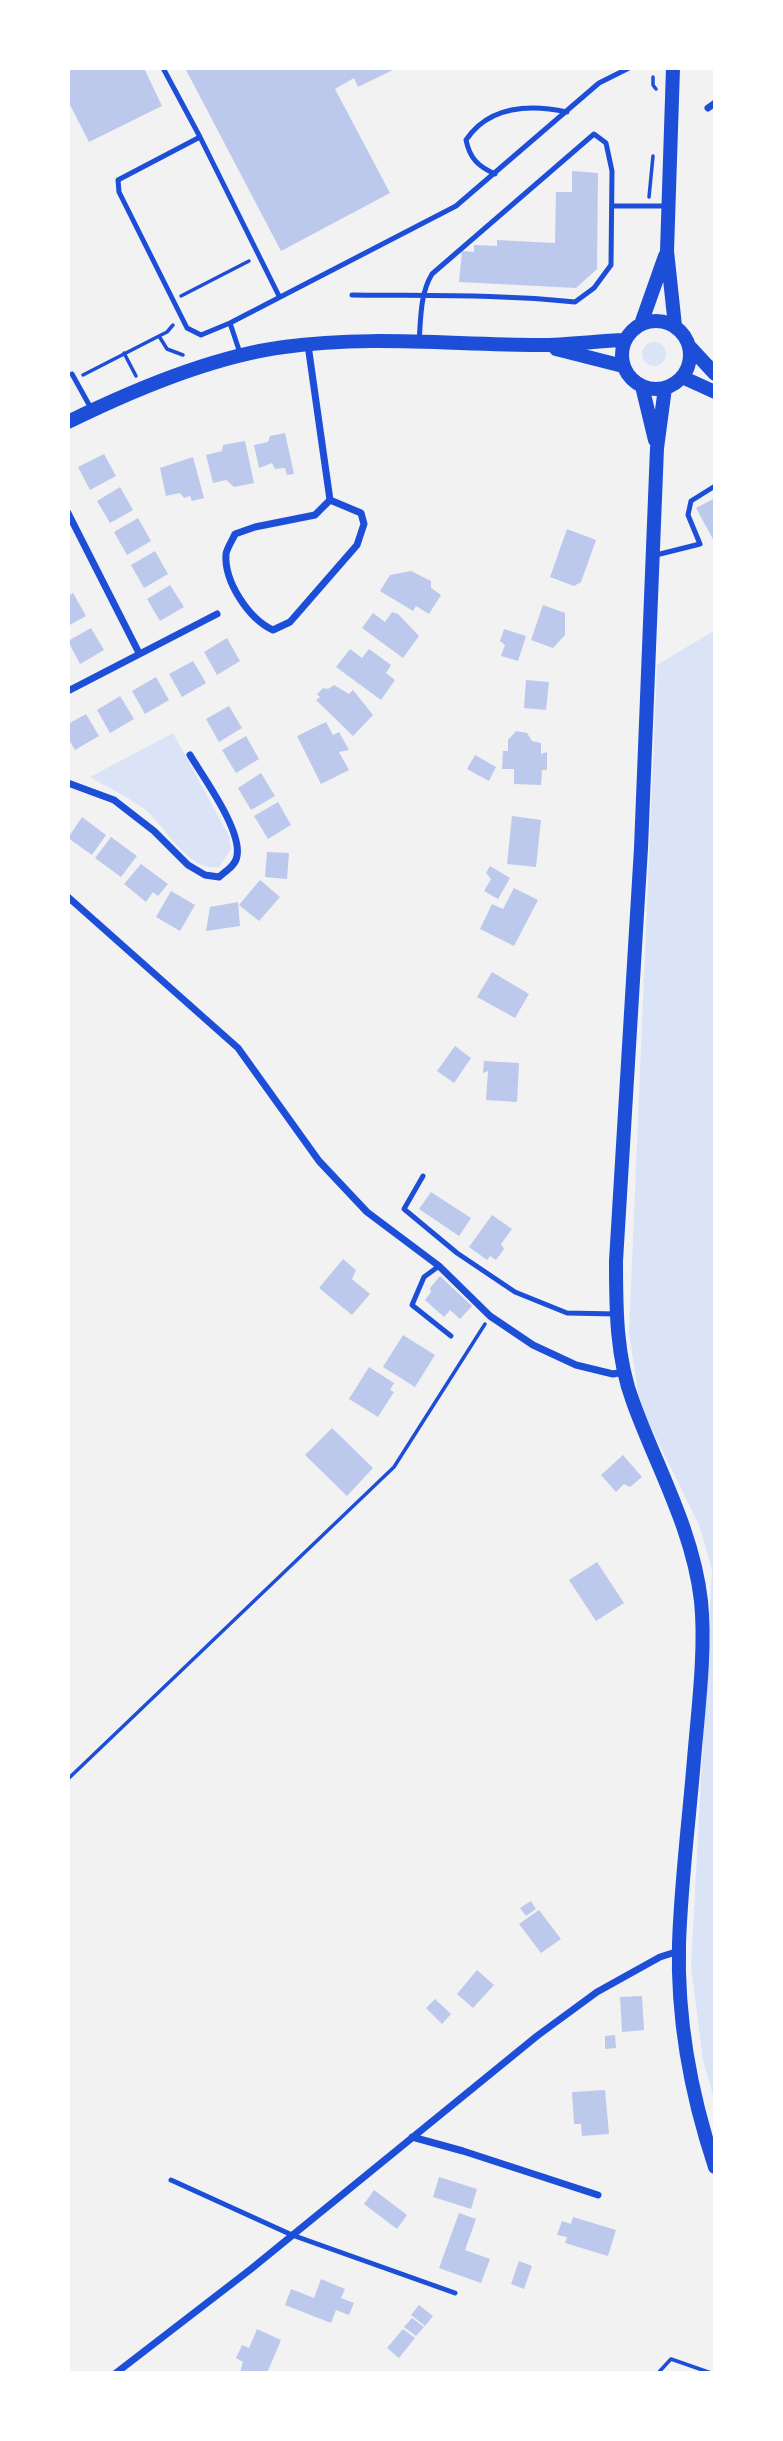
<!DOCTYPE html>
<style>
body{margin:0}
#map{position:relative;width:783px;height:2441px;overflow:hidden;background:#f2f2f2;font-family:"Work Sans",sans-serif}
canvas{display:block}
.frame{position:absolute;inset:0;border:70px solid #fff;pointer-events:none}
</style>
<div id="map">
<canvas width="783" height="2441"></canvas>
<div class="frame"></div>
</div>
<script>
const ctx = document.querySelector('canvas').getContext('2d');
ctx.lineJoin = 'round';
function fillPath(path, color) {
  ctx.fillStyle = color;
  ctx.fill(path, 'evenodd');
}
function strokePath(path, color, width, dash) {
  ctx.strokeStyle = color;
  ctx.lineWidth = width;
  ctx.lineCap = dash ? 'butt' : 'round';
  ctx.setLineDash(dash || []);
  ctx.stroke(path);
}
const green = new Path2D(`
 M642 354a12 12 0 1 1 24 0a12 12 0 1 1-24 0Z
 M715,630V2102L703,2060L691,1967L712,1569L699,1525L640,1405L629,1333L657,665Z
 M173,733L229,836L231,849L219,867C186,872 166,825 143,808C126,796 107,787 90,777Z`);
const building = new Path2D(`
 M68,68H144L162,106L89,142L68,101Z
 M185,68H397L358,87L354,78L335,89L390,193L281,251Z
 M572,171L598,173L597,269L576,288L459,282L462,251L474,252V245L497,246V240L555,243L556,192H572Z
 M285,433L294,474L287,475L285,468L275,469L272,463L259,468L254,445L268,442L270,436Z
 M245,441L254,483L234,487L226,480L213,483L206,455L222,451L223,445Z
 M104,454L116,476L90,490L78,467Z
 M193,457L204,498L192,501L190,496L184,498L180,493L166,496L160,468Z
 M120,487L133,510L110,523L97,501Z
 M715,498V543L696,508Z
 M138,518L151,541L127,555L114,532Z
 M567,529L596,540L581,582L574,586L550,577Z
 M155,551L168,574L144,588L131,565Z
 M411,571L431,581V588L441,595L429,614L416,606L413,611L380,591L390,575Z
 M170,585L184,607L160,621L147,599Z
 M73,593L86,616L68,626V596Z
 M543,605L565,613V635L553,648L531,640Z
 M392,612L398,614L419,636L403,658L362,628L373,613L385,622Z
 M91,628L104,650L80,664L68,641Z
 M504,629L526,636L518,661L501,656L505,645L500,641Z
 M227,638L240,661L217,675L204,652Z
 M350,649L362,658L369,649L391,665L386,673L395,680L381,700L336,667Z
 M193,661L206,683L182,697L169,674Z
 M156,677L169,700L145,714L132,691Z
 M526,680L549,682L546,710L524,708Z
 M334,685L349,694L353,690L373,715L353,736L316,700L320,697L317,694L323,688L328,689Z
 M120,696L134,719L110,733L97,710Z
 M229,706L242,728L219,742L206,719Z
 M86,714L99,736L75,750L68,738V724Z
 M326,722L333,735L339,732L349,750L339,752L349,770L321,784L297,736Z
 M516,731L527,733L532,741L541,743V754L547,752V770H542L541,785L514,784V769H502L503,751H508V740Z
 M246,736L259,759L236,773L222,750Z
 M475,755L496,767L489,781L467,769Z
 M261,773L275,796L251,810L238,788Z
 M278,802L291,825L268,839L254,816Z
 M512,816L541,820L536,867L507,864Z
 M82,817L106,835L92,855L68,838Z
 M111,837L137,856L121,877L95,858Z
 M267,852L289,853L287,879L265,877Z
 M141,864L168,884L158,896L153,892L146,902L124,884Z
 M490,866L510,878L498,899L484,891L491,879L486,873Z
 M260,880L280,897L259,921L239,905Z
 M514,888L538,900L514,946L480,929L492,904L503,909Z
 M171,891L195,905L180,931L156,917Z
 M238,902L240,926L206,931L210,907Z
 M492,972L529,994L515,1018L477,997Z
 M455,1046L471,1058L454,1083L437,1071Z
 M484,1061L519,1063L517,1102L486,1100L488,1071L483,1073Z
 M431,1192L471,1218L459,1236L419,1209Z
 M492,1215L512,1229L501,1244L504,1249L496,1260L490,1256L487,1260L469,1247Z
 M343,1259L356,1270L352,1279L370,1294L352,1315L319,1288Z
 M440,1276L472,1306L460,1319L450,1310L444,1317L425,1300L431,1292L430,1288Z
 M403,1335L435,1355L415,1387L383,1367Z
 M369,1367L394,1383L390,1390L394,1392L378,1417L349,1399Z
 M332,1428L373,1468L347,1496L305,1455Z
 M623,1455L642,1477L630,1487L624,1484L616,1492L601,1475Z
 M597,1562L624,1603L596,1621L569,1580Z
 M531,1901L536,1909L526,1916L520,1908Z
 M539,1910L561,1939L541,1953L519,1924Z
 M477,1970L494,1985L473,2008L457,1994Z
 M642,1996L644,2030L622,2032L620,1997Z
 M435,1999L451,2014L442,2024L426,2008Z
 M615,2035L616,2048L605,2049V2036Z
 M605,2090L609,2134L582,2136L581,2124H574L572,2092Z
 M439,2177L477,2189L471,2209L433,2197Z
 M374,2190L407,2215L397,2229L364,2204Z
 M459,2213L476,2219L465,2250L490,2259L481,2283L439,2268Z
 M573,2217L616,2230L608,2256L565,2243L567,2237L557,2235L562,2221L571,2224Z
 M519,2261L532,2266L524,2289L511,2284Z
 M321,2279L345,2289L341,2298L354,2303L349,2315L336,2310L331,2323L285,2305L291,2289L314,2298Z
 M419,2305L433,2316L425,2326L411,2315Z
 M412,2318L424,2327L416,2336L404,2327Z
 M257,2329L281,2340L267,2373H240L243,2362L236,2358L242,2345L249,2348Z
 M403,2329L415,2338L399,2358L387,2348Z`);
const path = new Path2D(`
 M653,77V85L656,89
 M649,197L653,156
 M181,296L249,261
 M159,336L167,332L173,325
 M124,353L136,376
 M83,375L159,336L167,349L183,355
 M68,1779L394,1467L485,1324
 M658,2373L671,2359L711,2373`);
const service = new Path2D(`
 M163,68L200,137
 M495,174C478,166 470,159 466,140C489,106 529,104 567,112
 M612,206H668
 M352,295C427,296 501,294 575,302L594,288L611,265L612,171L606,143L594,134L432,274C420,294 421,318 419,341
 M279,296L200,137L118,180L119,192L187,328L201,335L230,323L456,206L599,83L629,68
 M230,323L240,353
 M72,374L92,410
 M656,555L700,544L688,515L691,501L715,486
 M423,1176L404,1209L457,1253L515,1292L567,1313L616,1314
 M439,1266L424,1277L412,1305L451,1336
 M171,2180L292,2235L455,2293`);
const minor = new Path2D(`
 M708,108L715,103
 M308,345L330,500L361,513L364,524L357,545L290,622L273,630C249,619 224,582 226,554C227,548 232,541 235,534L255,527L315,515L330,500
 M68,513L139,653
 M68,691L217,614
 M68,783L114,800L154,831L188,865L205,875L219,877C226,871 236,865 237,856C242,830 203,777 190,755
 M68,897L238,1048L319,1161L367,1212L439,1266L490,1316L533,1345L576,1365L613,1374L624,1372
 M412,2137L463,2151L598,2195
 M116,2373L251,2269L537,2036L597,1992L660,1957L679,1951`);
const secondary = new Path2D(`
 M673,68L667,251L675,326
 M622 355a34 34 0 1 1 68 0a34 34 0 1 1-68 0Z
 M641,324L665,256
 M690,347L715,374
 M556,349L623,366
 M682,377L715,392
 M642,386L655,440
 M665,388L657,448L641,848L616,1261C616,1308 616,1357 633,1402C657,1468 693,1530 701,1601C706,1649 698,1711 694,1759C689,1821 681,1882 679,1944C677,2020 691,2095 715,2167
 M68,422C131,391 215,356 284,347C369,335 454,345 540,345C568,345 596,341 625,340`);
fillPath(green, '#dbe4f7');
fillPath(building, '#bdc9ec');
strokePath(path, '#1d4ed8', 3.5);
strokePath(service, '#1d4ed8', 5);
strokePath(minor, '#1d4ed8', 7);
strokePath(secondary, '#1d4ed8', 14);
</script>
